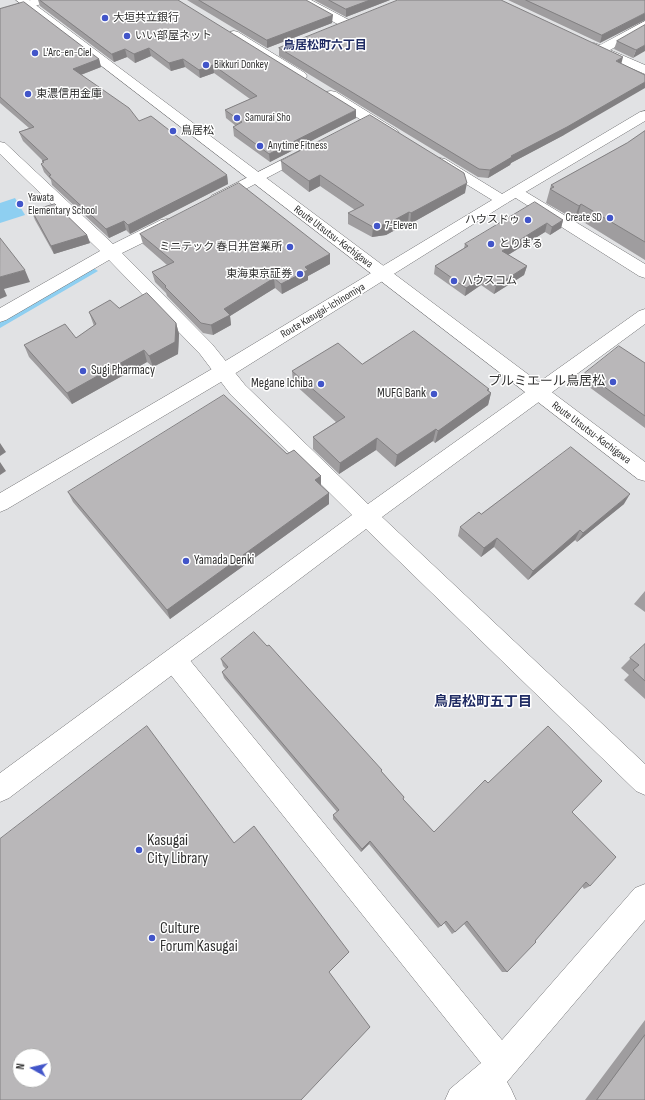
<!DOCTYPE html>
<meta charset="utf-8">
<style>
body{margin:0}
#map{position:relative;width:645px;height:1100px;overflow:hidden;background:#e1e2e4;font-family:"Sofia Sans Condensed",sans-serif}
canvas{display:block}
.north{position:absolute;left:12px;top:1048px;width:40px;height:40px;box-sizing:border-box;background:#fff;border:1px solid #acacac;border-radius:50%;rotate:278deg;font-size:11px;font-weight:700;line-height:16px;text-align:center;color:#303030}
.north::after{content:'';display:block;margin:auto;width:14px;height:18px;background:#4255c9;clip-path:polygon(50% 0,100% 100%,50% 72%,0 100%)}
</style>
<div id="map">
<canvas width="645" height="1100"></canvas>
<div class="north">N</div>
</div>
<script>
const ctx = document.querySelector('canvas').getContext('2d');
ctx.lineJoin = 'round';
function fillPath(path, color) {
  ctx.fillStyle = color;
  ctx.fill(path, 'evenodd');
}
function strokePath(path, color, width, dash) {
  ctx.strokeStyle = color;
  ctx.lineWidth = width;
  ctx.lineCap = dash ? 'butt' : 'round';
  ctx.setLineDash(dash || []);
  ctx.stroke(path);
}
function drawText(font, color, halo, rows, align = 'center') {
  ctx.font = font + ' "Sofia Sans Condensed","Noto Sans JP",sans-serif';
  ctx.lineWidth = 3;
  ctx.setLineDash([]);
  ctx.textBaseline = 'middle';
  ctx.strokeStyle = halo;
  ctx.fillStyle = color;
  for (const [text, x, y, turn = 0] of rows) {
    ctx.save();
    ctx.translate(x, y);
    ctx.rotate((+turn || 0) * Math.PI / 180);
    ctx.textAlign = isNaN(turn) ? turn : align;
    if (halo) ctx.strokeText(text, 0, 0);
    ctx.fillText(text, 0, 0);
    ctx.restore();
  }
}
const water = new Path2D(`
 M15,198L25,215L0,223V203Z`);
const stream = new Path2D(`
 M93,269H95L98,271L0,328V322Z`);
const street = new Path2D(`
 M31,0H49L47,2L0,18V10Z
 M296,0H311L349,20L351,23L349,26H341L298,2Z
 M645,21V30L610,50L645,65V74L596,53L588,47L590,44L594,43L600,45Z
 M234,31L238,32L305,73L307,76L305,79H295L230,38L228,35L230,32Z
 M331,91L336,92L397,130L399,133L397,136L392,137L387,136L326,98L324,95L326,92Z
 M0,142L5,143L113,244L161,220L167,219L173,220L175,224L173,228L122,253L212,344L245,385L368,504L639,311L645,309V324L382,517L645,764V795L636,791L366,529L9,798L0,802V773L352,515L231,395L200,354L109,260L6,320L0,322V308L100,251L0,154Z
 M307,147L312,148L314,151L312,154L221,202L216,204L211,202L208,199L211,196Z
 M440,158L445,159L507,197L510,200L507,203L502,205L497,203L435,165L433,162L435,159Z
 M516,187L521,189L645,264V278L639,276L511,195L508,192L511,189Z`);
const secondary = new Path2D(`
 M16,0H29L645,462V481L638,479Z
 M175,650L184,653L502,1040L635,888L645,884V920L507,1082L511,1089L516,1100H445L450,1089L481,1063L166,669L163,661L166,653Z`);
const primary = new Path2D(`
 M645,111V121L507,203L231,376L7,509L0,512V493L217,366L497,197L640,112Z`);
const wall = new Path2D(`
 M38,0H178L356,118L270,162L234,136L233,127L236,126L226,118L225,110L250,99L214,73L200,78L185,67L171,71L151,56L135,63L127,57L114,62L40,6Z
 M187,0H306L332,23L267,48Z
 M314,0H390L346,17Z
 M508,0H645L600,43Z
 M0,9L99,59L101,67L81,75L139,121L227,175L228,184L130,234L126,230L109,238L52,185L51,180L44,172L41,164L43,163L42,161H43L23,141L19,132L29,128L0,103Z
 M645,25L633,58L614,49L617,41Z
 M279,48L564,135L511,163L510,165L488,178L478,177L279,56Z
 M645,131V260L577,218L574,219L546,203L551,185L627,143Z
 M281,161L465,193L410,224L408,223L386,235L372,237L348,224V213L355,210L320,186L309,192L282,171Z
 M32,212L87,235L90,243L54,254L35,220Z
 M563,220L561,228L550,235L545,232L508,255L527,266L524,275L494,294L481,285L465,296L434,274L435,266L464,248L465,244Z
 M140,234L330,254V264L308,276V280L282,294L275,288L230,316L231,325L213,335L203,333L167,296L166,293L155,282L152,272L167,265L143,244Z
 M119,308L176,323L179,334L178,354L153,367L147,362L72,404L29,357L24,345L76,338L94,326L89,312Z
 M645,363V428L581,381L585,373Z
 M362,364L488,390L491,393L488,405L435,443L433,441L395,467L376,450L339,474L313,449V437L336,422L293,383L292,371Z
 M287,454L321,476V486L329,493V504L170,619L73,502L68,492Z
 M624,504L577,542L575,540L528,580L494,547L481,557L458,536L460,527Z
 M645,591V612L634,604Z
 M645,644V699L624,680L629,675L621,668Z
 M221,659L382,772L404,797L403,799L434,832L488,783L572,812L590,886L584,889L582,886L507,972H502L464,924L455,932L452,934L444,923L441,926L438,928L369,844L361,852L333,819V815L337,812L224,678L222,672L226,669L223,666Z
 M645,1020V1100H585Z`);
const shadedWall = new Path2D(`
 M370,0H390L346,17V9Z
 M645,13V20L600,43L602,35Z
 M333,15L332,23L267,48V40Z
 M645,45V51L633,58L636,50Z
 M149,48L151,56L135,63L134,54Z
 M125,49L127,57L114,62L112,54Z
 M623,57L621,65L616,61Z
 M99,59L101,67L75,77L73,69Z
 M183,59L185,67L171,71L169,63Z
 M213,65L214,73L200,78L199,70Z
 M645,82V88L564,135L511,163L510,165L488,178L490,170L511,156Z
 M356,110V118L270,162L269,154Z
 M227,175L228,184L130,234L128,225Z
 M320,175V186L309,192V181Z
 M467,183L465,193L410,224L411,213Z
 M581,204L577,218L574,219L579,206Z
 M409,212L408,223L386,235L372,237L373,227Z
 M563,220L561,228L550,235L552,227Z
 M124,221L126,230L109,238L106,229Z
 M547,223L545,232L500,260L502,251Z
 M87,235L90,243L54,254L51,246Z
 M330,254V264L308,276V280L282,294L281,284L305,267Z
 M527,266L524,275L494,294L496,286Z
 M25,270L30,282L4,289L7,296L0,299V277Z
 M483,277L481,285L465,296L466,288Z
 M274,278L275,288L230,316L231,325L213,335L211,325L224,309Z
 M176,323L179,334L178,354L153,367L149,356Z
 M144,350L147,362L72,404L67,393Z
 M489,389L487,396L491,393L488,405L435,443L438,431Z
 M436,429L433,441L395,467L397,455Z
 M377,438L376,450L339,474L340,463Z
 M0,443L6,452L0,456Z
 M0,462L6,471L0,475Z
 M321,476V487L315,480Z
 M329,493V504L170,619L167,610Z
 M630,494L624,504L577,542L583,533Z
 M580,530L575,540L528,580L533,571Z
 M497,538L494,547L481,557L484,548Z
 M370,841L369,844L361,852L362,849Z`);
const building = new Path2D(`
 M40,0H178L356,110L269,154L233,127L242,122L225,110L257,96L213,65L199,70L183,59L169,63L149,48L134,54L125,49L112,54Z
 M199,0H306L333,15L267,40Z
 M329,0H370L346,9Z
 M398,0H501L623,57L616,61L645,75V82L567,127L511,156L512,157L490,170L479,169L279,48Z
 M526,0H645V13L602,35Z
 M24,2L99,59L73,69L129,108L139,121L151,116L227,175L128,225L124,221L106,229L49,176L51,175L41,164L44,162L42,161L48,159L19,132L34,127L0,97V9Z
 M645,25V45L636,50L617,41Z
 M370,115L464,173L467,183L411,213L409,212L387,224L373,227L348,213L364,205L320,175L309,181L281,161Z
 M645,131V242L581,204L579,206L550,189L554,187L551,185L627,143Z
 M239,183L330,254L305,267L308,270L281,284L274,278L224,309L230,315L211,325L201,323L165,287L166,286L152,272L174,262L140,234Z
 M535,202L563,220L552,227L547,223L502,251L527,266L496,286L483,277L466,288L435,266L468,246L465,244Z
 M55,204L87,235L51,246L32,211Z
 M0,238L25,270L0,277Z
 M147,293L176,323L175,342L149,356L144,350L67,393L24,345L65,324L76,338L96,324L89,312L110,300L119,308Z
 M414,331L489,389L487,390L491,393L438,431L436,429L397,455L377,438L340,463L313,437L345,417L292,371L338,343L362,364Z
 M619,346L645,363V416L585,373Z
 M224,395L287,454L294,450L321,476L315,480L329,493L167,610L68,492Z
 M571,447L630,494L583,533L580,530L533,571L497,538L484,548L460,527L479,512L481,514Z
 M254,632L267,646L269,645L382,770L381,771L404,797L403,799L434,832L485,780L488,783L548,726L602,781L572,812L616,857L590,886L586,882L535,941L536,942L507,972L467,921L455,932L446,921L441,926L370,841L362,849L333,815L339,810L222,672L228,667L221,659Z
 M645,644V681L633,670L639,665L630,658Z
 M147,726L234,843L254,826L349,952L329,972L370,1027L301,1100H0V839ZM20,1056H44V1080H20Z
 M645,1035V1100H597Z`);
const markers = [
 [105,18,4,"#4255c9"],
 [127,36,4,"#4255c9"],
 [35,53,4,"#4255c9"],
 [206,65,4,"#4255c9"],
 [28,94,4,"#4255c9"],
 [237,118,4,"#4255c9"],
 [173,131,4,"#4255c9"],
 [260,146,4,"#4255c9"],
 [20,204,4,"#4255c9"],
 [610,218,4,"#4255c9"],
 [528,220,4,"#4255c9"],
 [377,226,4,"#4255c9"],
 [491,244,4,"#4255c9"],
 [290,247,4,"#4255c9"],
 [300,274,4,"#4255c9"],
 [454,281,4,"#4255c9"],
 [83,371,4,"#4255c9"],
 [613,382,4,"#4255c9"],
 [321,384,4,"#4255c9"],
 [434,394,4,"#4255c9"],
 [186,561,4,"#4255c9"],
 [139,850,4,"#4255c9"],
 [152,938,4,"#4255c9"]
];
const farPoinames = [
 ["大垣共立銀行",113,18],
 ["いい部屋ネット",135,36],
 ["L'Arc-en-Ciel",43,53],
 ["Bikkuri Donkey",214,65],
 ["東濃信用金庫",36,94],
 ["Samurai Sho",245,118],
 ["鳥居松",181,131],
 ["Anytime Fitness",268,146],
 ["Yawata",28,198],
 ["Elementary School",28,211],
 ["Create SD",602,218,"right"],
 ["ハウスドゥ",520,220,"right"],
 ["7-Eleven",385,226],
 ["とりまる",499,244],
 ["ミニテック 春日井営業所",282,247,"right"],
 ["東海東京証券",292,274,"right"],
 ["ハウスコム",462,281]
];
const farStreetnames = [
 ["Route Utsutsu-Kachigawa",333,237,37],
 ["Route Kasugai-Ichinomiya",323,311,-31],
 ["Route Utsutsu-Kachigawa",591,433,37]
];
const farNeighbourhoodnames = [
 ["鳥居松町六丁目",325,46]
];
const poiNames = [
 ["Sugi Pharmacy",91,371,"left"],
 ["プルミエール鳥居松",605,382],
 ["Megane Ichiba",313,384],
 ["MUFG Bank",426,394],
 ["Yamada Denki",194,561,"left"]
];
const neighbourhoodNames = [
 ["鳥居松町五丁目",483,702]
];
const nearPoinames = [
 ["Kasugai",147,841],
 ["City Library",147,859],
 ["Culture",160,929],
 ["Forum Kasugai",160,947]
];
fillPath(water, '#8ecff1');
fillPath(stream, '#8ecff1');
strokePath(street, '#717173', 1);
strokePath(secondary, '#717173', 1);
strokePath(primary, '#717173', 1);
fillPath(street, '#fff');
fillPath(secondary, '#fff');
fillPath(primary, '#fff');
fillPath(wall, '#9f9d9f');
fillPath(shadedWall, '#828082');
fillPath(building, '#b9b7b9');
strokePath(building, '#828082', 1);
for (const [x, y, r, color] of markers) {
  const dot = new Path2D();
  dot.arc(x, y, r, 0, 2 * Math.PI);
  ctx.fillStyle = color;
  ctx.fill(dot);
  strokePath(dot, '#fff', 1.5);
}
drawText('11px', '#303030', '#fff', farPoinames, 'left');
drawText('11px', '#303030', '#fff', farStreetnames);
drawText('bold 12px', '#202c64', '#fff', farNeighbourhoodnames);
drawText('13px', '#303030', '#fff', poiNames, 'right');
drawText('bold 14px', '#202c64', '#fff', neighbourhoodNames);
drawText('16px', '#303030', '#fff', nearPoinames, 'left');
</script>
